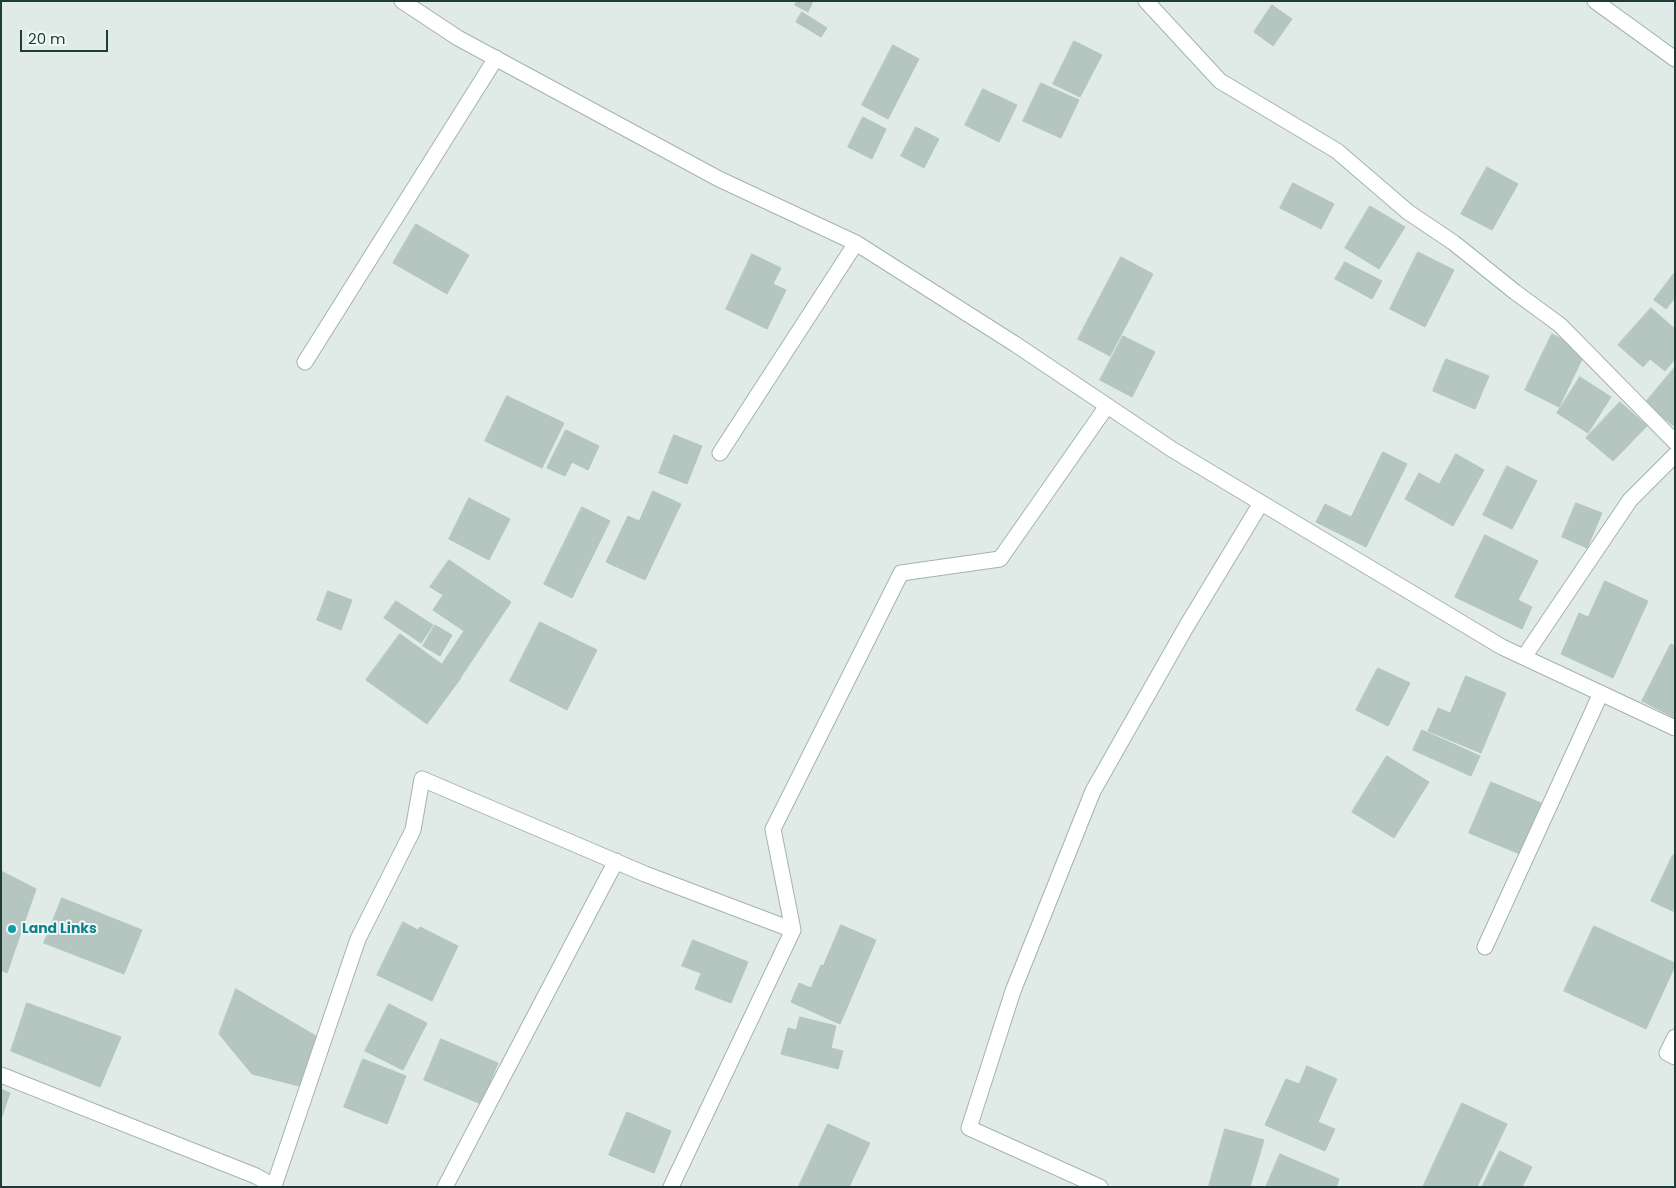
<!DOCTYPE html>
<style>
body{margin:0}
#map{position:relative;width:1676px;height:1188px;overflow:hidden;background:#e0ebe7;font-family:Poppins,sans-serif}
canvas{display:block}
.frame{position:absolute;inset:0;border:2px solid #203c37;pointer-events:none}
.scale{position:absolute;left:20px;top:30px;width:88px;height:22px;box-sizing:border-box;border:2px solid #203c37;border-top:0;padding-left:6px;font-size:15px;line-height:18px;white-space:nowrap;color:#203c37;-webkit-text-stroke:4px #f0f8f5;paint-order:stroke}
</style>
<div id="map">
<canvas width="1676" height="1188"></canvas>
<div class="frame"></div>
<div class="scale">20 m</div>
</div>
<script>
const ctx = document.querySelector('canvas').getContext('2d');
ctx.lineJoin = 'round';
function fillPath(path, color) {
  ctx.fillStyle = color;
  ctx.fill(path, 'evenodd');
}
function strokePath(path, color, width, dash) {
  ctx.strokeStyle = color;
  ctx.lineWidth = width;
  ctx.lineCap = dash ? 'butt' : 'round';
  ctx.setLineDash(dash || []);
  ctx.stroke(path);
}
function drawText(font, color, halo, rows, align = 'center') {
  ctx.font = font + ' Poppins,sans-serif';
  ctx.lineWidth = 4;
  ctx.setLineDash([]);
  ctx.textBaseline = 'middle';
  ctx.strokeStyle = halo;
  ctx.fillStyle = color;
  for (const [text, x, y, turn = 0] of rows) {
    ctx.save();
    ctx.translate(x, y);
    ctx.rotate((+turn || 0) * Math.PI / 180);
    ctx.textAlign = isNaN(turn) ? turn : align;
    if (halo) ctx.strokeText(text, 0, 0);
    ctx.fillText(text, 0, 0);
    ctx.restore();
  }
}
const building = new Path2D(`
 M797,1H813L808,12L795,5Z
 M1272,5L1292,19L1273,46L1254,32Z
 M802,12L827,28L821,37L796,22Z
 M1074,41L1102,55L1080,97L1053,84Z
 M893,45L919,59L888,119L862,105Z
 M1041,83L1079,100L1061,138L1023,121Z
 M983,89L1017,105L999,142L965,125Z
 M863,117L886,129L872,159L848,147Z
 M916,127L939,139L924,168L901,156Z
 M1487,167L1518,184L1492,230L1461,214Z
 M1293,183L1334,204L1321,229L1280,208Z
 M1370,206L1405,227L1379,269L1345,248Z
 M416,224L469,255L447,294L393,263Z
 M1418,252L1454,270L1425,327L1390,309Z
 M752,254L781,268L773,284L786,290L767,329L726,309Z
 M1121,257L1153,274L1110,356L1078,339Z
 M1345,262L1382,281L1372,299L1335,279Z
 M1675,272V298L1666,309L1654,300Z
 M1651,308L1675,329V359L1665,371L1650,359L1643,367L1618,345Z
 M1552,334L1586,351L1559,407L1525,390Z
 M1123,336L1155,352L1132,397L1100,380Z
 M1446,359L1489,376L1475,409L1433,391Z
 M1675,367V427L1645,403Z
 M1580,377L1611,397L1588,433L1557,413Z
 M507,396L564,423L542,468L485,441Z
 M1620,402L1647,426L1613,461L1586,438Z
 M566,430L599,446L588,470L572,462L565,476L547,468Z
 M674,435L702,446L687,484L659,473Z
 M1383,452L1407,464L1366,547L1316,522L1325,504L1351,517Z
 M1456,454L1484,470L1453,526L1405,499L1419,473L1439,484Z
 M1507,466L1537,481L1512,529L1483,515Z
 M653,491L681,504L645,580L606,562L628,516L639,521Z
 M469,498L510,519L489,560L449,539Z
 M1576,503L1602,513L1587,548L1562,537Z
 M582,507L610,521L572,598L544,584Z
 M1485,535L1538,561L1518,600L1532,607L1522,629L1455,597Z
 M449,560L511,602L461,677L442,664L464,631L433,610L443,595L430,587Z
 M1605,581L1648,601L1613,678L1561,654L1579,613L1588,617Z
 M328,591L352,600L341,630L317,620Z
 M396,601L433,625L421,643L384,618Z
 M540,622L597,650L567,710L510,681Z
 M435,625L452,635L440,656L423,646Z
 M400,634L461,678L427,724L366,680Z
 M1671,644L1675,646V718L1642,701Z
 M1378,668L1410,683L1388,726L1356,710Z
 M1466,676L1506,693L1481,753L1428,731L1438,708L1450,713Z
 M1422,730L1480,756L1471,776L1413,750Z
 M1387,756L1429,782L1394,838L1352,812Z
 M1491,782L1541,803L1520,854L1469,833Z
 M1673,855L1675,856V912L1651,901Z
 M1,871L36,889L7,973L1,970Z
 M62,898L142,930L124,974L44,943Z
 M403,922L418,930L420,927L458,946L432,1001L377,975Z
 M841,925L876,940L840,1024L791,1002L799,983L811,988L821,965L823,966Z
 M1594,926L1675,963V966L1646,1029L1564,991Z
 M693,940L748,962L731,1003L695,989L701,973L682,966Z
 M236,989L316,1036L299,1086L252,1074L219,1034Z
 M27,1003L121,1037L100,1087L11,1051Z
 M389,1004L427,1023L403,1070L365,1051Z
 M800,1017L836,1026L831,1048L843,1051L838,1069L781,1054L788,1028L796,1030Z
 M441,1039L498,1063L481,1104L424,1080Z
 M363,1059L406,1076L387,1124L344,1107Z
 M1307,1066L1337,1079L1318,1122L1335,1129L1325,1151L1265,1125L1286,1079L1299,1084Z
 M1,1089L10,1093L1,1119Z
 M1462,1103L1507,1124L1477,1187H1423Z
 M627,1112L671,1131L654,1173L609,1155Z
 M828,1124L870,1143L849,1187H802L799,1186Z
 M1225,1129L1264,1140L1250,1187L1209,1186Z
 M1500,1151L1532,1167L1522,1187H1482Z
 M1280,1154L1339,1179L1336,1187H1266Z`);
const minor = new Path2D(`
 M402,1L458,38L719,179L856,243L1015,344L1173,450L1502,647L1675,728
 M1146,1L1220,81L1337,151L1408,212L1454,243L1515,292L1560,325L1675,442
 M1595,1L1675,59
 M305,362L496,58
 M720,453L856,243
 M1524,657L1630,500L1675,455
 M1485,947L1601,693
 M1675,1037L1667,1053L1675,1057
 M1,1075L256,1176L275,1187
 M274,1186L358,939L413,830L422,779L645,874L793,930
 M445,1187L616,861
 M671,1187L793,930L773,829L901,573L1000,559L1107,406
 M1100,1187L969,1128L1013,991L1093,791L1186,627L1261,503`);
const markers = [
 [12,929,5,"#0f9aa8"]
];
const cultureNames = [
 ["Land Links",22,929]
];
fillPath(building, '#b5c6c0');
strokePath(building, '#b2c5bf', 1);
strokePath(minor, '#a3b3af', 17);
strokePath(minor, '#fff', 15);
for (const [x, y, r, color] of markers) {
  const dot = new Path2D();
  dot.arc(x, y, r, 0, 2 * Math.PI);
  ctx.fillStyle = color;
  ctx.fill(dot);
  strokePath(dot, '#f0f8f5', 2);
}
drawText('bold 14px', '#0d838f', '#f0f8f5', cultureNames, 'left');
</script>
